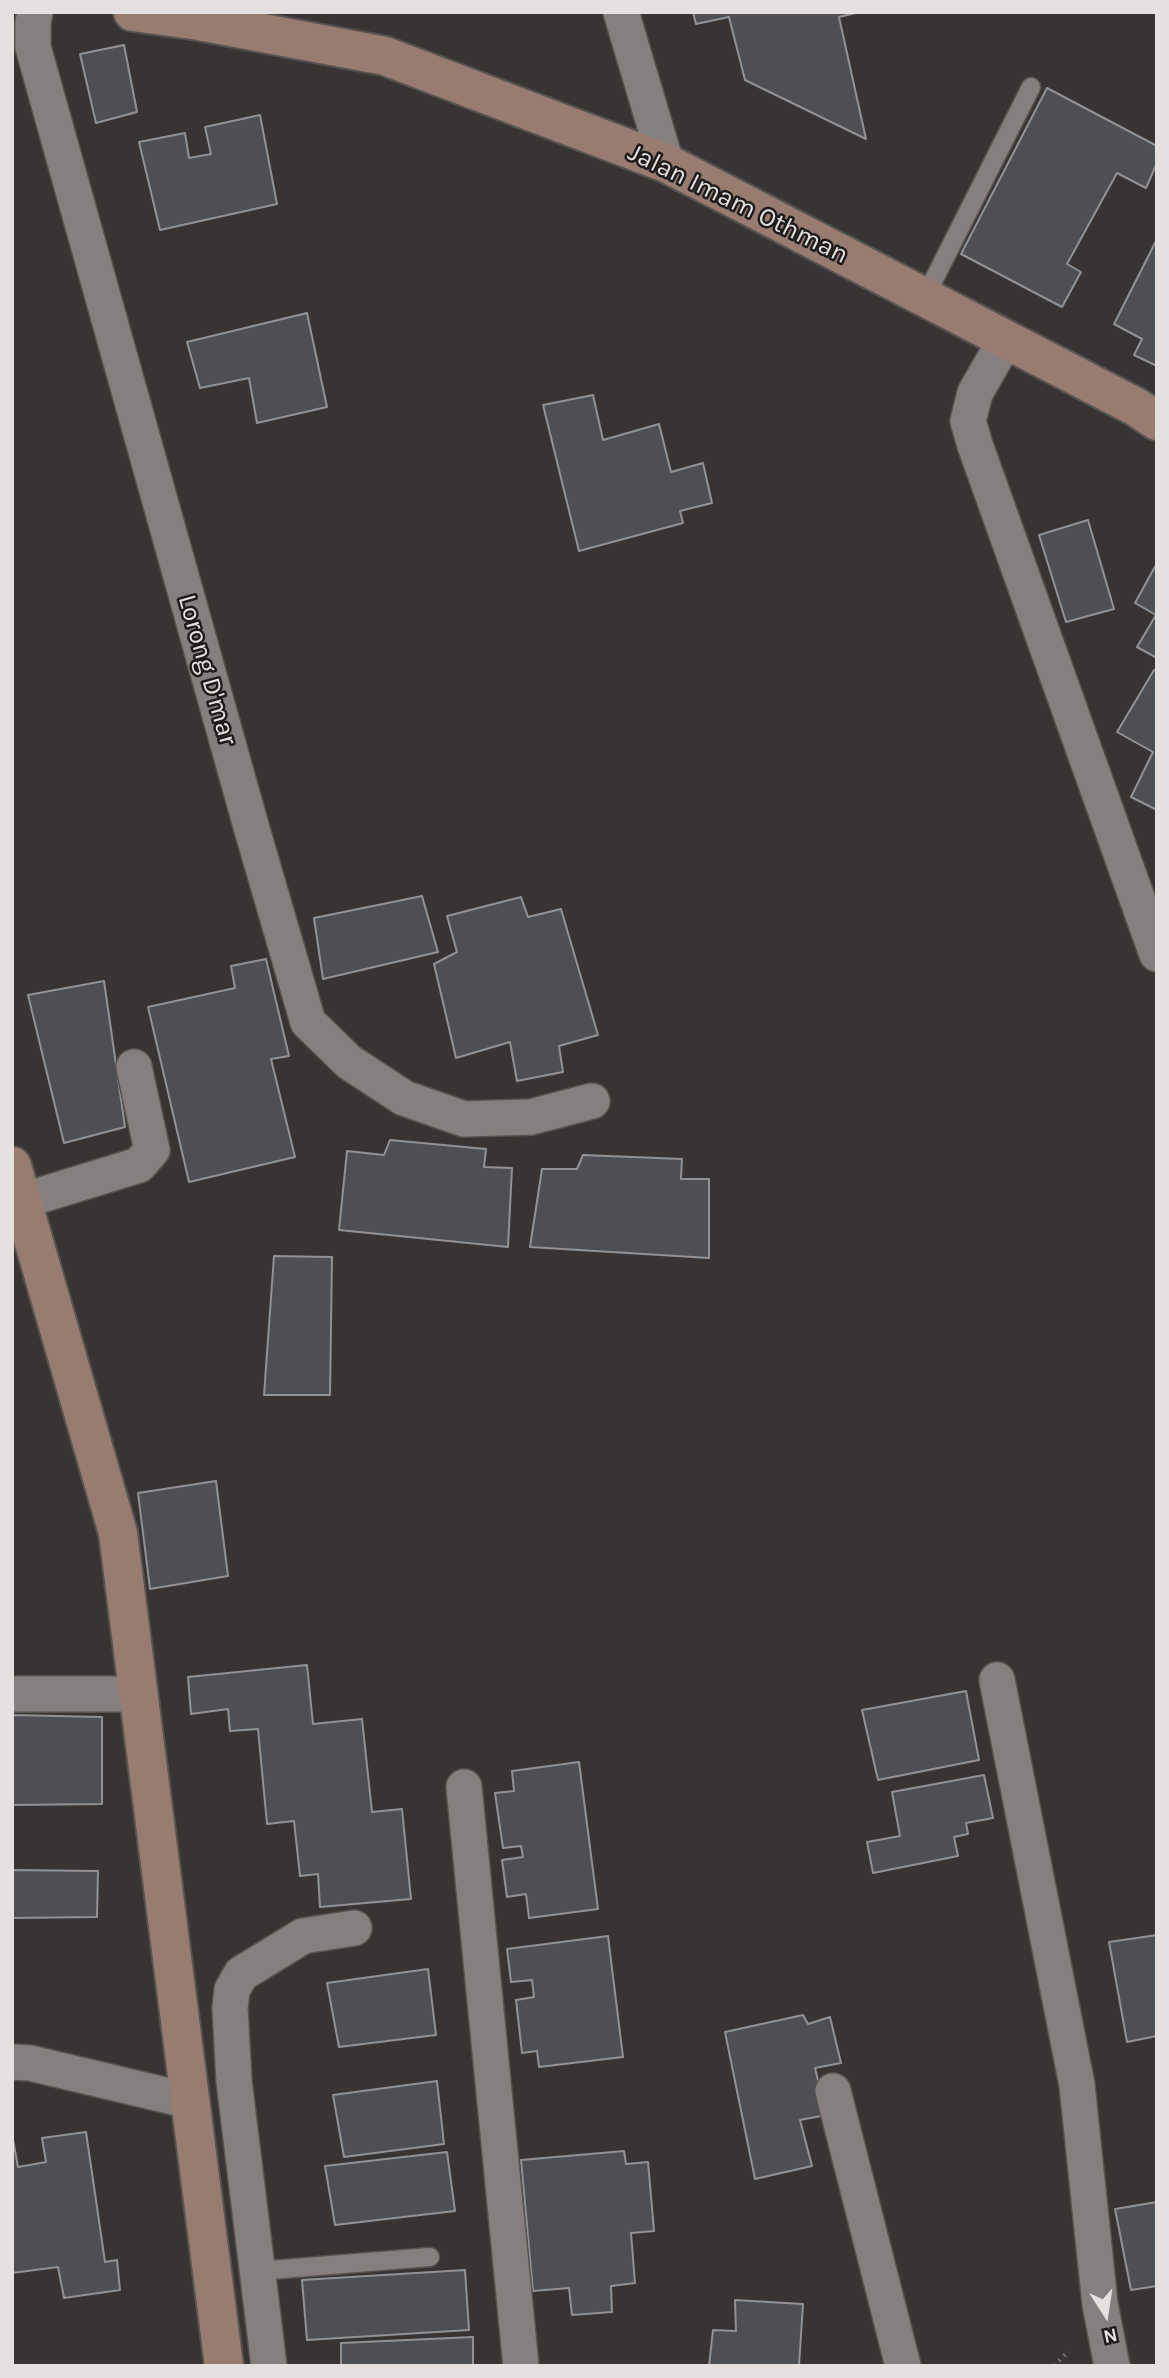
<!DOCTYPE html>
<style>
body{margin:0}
#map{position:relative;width:1169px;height:2378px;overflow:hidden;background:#383433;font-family:Karla,sans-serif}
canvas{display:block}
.frame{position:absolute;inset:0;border:14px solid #e4e1e0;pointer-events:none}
.north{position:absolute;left:1071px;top:2280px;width:70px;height:70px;-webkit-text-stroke:5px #1e1c1b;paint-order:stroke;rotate:168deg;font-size:19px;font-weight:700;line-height:28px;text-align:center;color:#e4e1e0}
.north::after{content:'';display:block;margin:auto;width:24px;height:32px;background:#e4e1e0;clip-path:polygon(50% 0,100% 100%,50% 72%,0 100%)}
</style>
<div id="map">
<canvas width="1169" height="2378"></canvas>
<div class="frame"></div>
<div class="north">N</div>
</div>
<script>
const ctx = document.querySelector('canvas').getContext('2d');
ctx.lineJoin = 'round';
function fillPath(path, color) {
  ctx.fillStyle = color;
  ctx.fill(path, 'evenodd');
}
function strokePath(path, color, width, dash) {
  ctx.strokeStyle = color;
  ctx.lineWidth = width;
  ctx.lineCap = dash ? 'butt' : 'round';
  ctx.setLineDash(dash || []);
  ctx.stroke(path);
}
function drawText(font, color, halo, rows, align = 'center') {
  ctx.font = font + ' Karla,sans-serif';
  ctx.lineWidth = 5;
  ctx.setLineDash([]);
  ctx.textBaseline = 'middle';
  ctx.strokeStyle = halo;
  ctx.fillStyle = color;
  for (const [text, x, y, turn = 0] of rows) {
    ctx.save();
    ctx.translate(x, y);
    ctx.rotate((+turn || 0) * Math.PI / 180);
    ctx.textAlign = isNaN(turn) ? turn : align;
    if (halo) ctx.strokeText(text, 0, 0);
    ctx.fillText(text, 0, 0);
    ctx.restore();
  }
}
const building = new Path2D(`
 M693,12H860L839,17L866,139L745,80L729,17L696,24Z
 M124,45L137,112L96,123L80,54Z
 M1047,88L1157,146V163L1146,188L1117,173L1067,264L1081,272L1062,307L961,254Z
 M260,115L277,204L160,230L139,142L185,133L189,158L211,154L205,127Z
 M1157,239V366L1134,355L1142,339L1114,324Z
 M307,313L327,407L257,423L249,378L200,388L187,342Z
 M593,395L603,440L659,424L671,472L703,463L712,503L680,511L683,523L579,551L543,405Z
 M1088,520L1114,609L1066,622L1039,535Z
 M1157,563V658L1137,647L1156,615L1135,603Z
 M1154,670L1157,672V810L1131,797L1153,752L1117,732Z
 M422,896L438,952L323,979L314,918Z
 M521,897L528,917L561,909L598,1035L559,1046L563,1072L517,1081L510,1042L456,1058L434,964L457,952L447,916Z
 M266,959L289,1056L271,1059L295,1157L189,1182L148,1007L235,988L231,966Z
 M104,981L125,1127L64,1143L28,995Z
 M390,1140L486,1149L484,1167L512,1168L508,1247L339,1230L347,1151L384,1155Z
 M583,1155L682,1159L681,1179H709V1258L530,1247L542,1169H577Z
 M274,1256L332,1257L330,1395H264Z
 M216,1481L228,1576L150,1589L138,1493Z
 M307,1665L313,1724L362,1719L372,1812L402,1809L411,1899L320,1907L318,1874L300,1876L294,1821L267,1824L258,1729L230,1731L228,1709L191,1714L188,1677Z
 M966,1691L979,1760L878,1780L862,1710Z
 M12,1715L102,1717V1804L12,1805Z
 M579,1762L598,1909L529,1918L526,1894L507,1897L502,1860L523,1857L521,1846L503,1848L495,1793L514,1791L512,1771Z
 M984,1775L993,1818L966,1823L968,1834L954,1837L958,1856L873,1873L867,1842L900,1836L892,1792Z
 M12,1870L98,1871L97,1917L12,1918Z
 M1157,1935V2036L1127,2042L1109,1942Z
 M608,1936L623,2057L539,2067L537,2051L522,2053L516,2000L534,1997L532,1980L511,1982L507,1949Z
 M428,1969L436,2035L339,2047L327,1983Z
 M803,2015L808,2024L830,2017L841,2063L815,2068L826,2115L800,2120L812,2166L755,2179L725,2032Z
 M437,2081L444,2144L344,2157L333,2095Z
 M86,2132L105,2262L117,2260L120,2290L64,2298L58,2267L12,2273V2134L18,2167L46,2162L42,2138Z
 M624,2151L626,2164L648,2162L654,2231L631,2233L635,2283L611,2286L612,2312L572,2315L569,2288L533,2291L521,2160Z
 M447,2152L455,2211L335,2225L325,2166Z
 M1157,2202V2286L1131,2290L1115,2209Z
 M465,2270L469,2330L307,2340L302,2280Z
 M735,2300L803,2304L799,2366H709L713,2330L736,2331Z
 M473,2337V2366H341V2343Z`);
const path = new Path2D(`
 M1054,2366L1069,2351`);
const lane = new Path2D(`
 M925,297L1031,87
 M258,2271L430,2257`);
const street = new Path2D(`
 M35,12L33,23V47L251,826L308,1022L349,1062L404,1098L464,1119L531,1117L592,1101
 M621,12L666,163
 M1006,339L975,393L968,421L975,445L1157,954
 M22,1201L139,1165L152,1150L134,1067
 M997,1680L1077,2085L1100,2304L1112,2366
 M12,1694H138
 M464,1787L521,2366
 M12,2062L30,2063L190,2101
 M833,2091L903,2366
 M269,2366L234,2081L230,2008L232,1990L241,1974L303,1936L354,1928`);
const secondary = new Path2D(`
 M133,12L199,21L385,56L666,163L1136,407L1157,421
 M12,1166L118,1533L224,2366`);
const streetNames = [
 ["Jalan Imam Othman",738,204,26],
 ["Lorong D'mar",207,670,74]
];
fillPath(building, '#4e4f53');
strokePath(building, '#909296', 2);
strokePath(lane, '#565351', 21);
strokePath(street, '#565351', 38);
strokePath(secondary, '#565351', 42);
strokePath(path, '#6f6b6a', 4.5, [2, 5]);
strokePath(lane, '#85807f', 18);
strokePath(street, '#85807f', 35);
strokePath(secondary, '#987b71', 38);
drawText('26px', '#e4e1e0', '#1e1c1b', streetNames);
</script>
